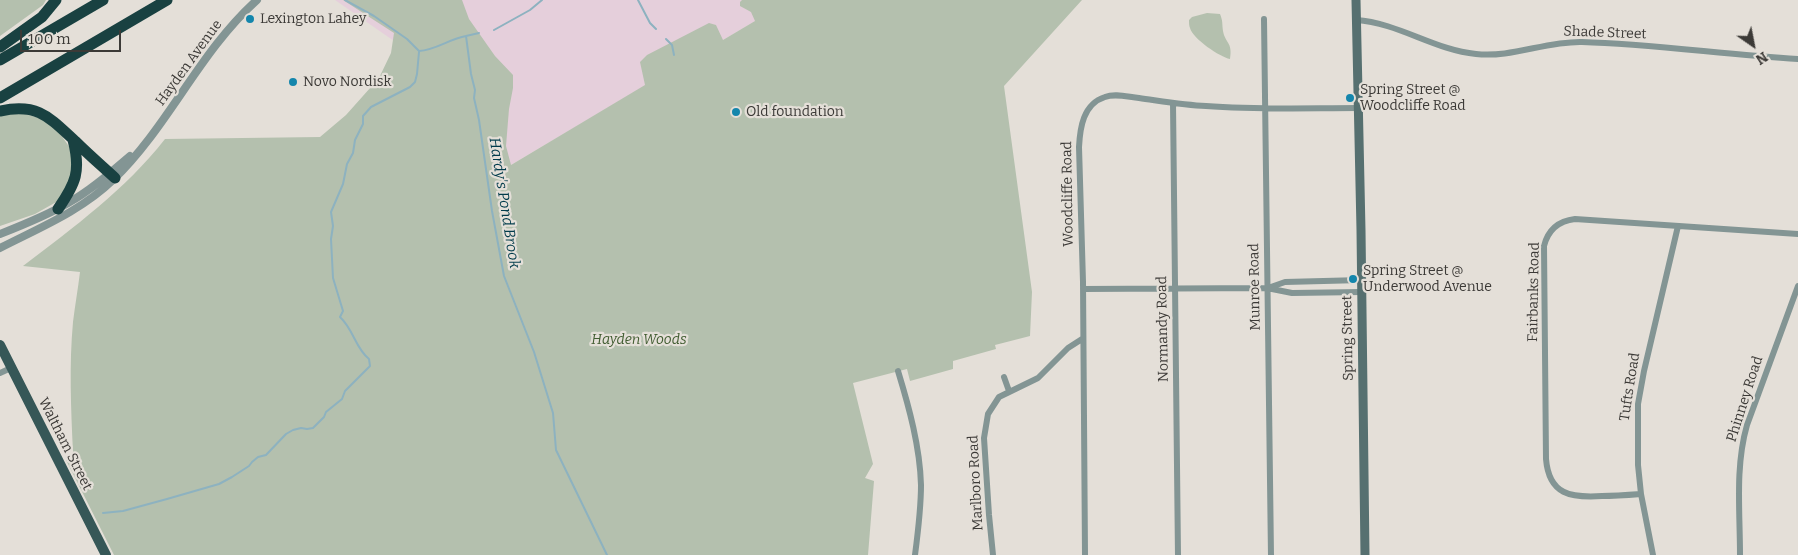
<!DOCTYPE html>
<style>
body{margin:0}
#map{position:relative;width:1798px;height:555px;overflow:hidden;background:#e4dfd8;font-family:Bitter,serif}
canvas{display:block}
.north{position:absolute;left:1728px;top:20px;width:50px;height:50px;-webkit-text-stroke:4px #e4dfd8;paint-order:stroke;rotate:147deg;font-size:14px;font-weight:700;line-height:20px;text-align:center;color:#3c3a37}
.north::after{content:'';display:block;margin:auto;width:18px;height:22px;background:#3c3a37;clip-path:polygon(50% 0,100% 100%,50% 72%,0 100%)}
.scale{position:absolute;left:20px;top:30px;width:101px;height:22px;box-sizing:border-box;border:2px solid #3c3a37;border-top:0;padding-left:6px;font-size:15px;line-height:18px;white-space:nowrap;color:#3c3a37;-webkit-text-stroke:4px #e4dfd8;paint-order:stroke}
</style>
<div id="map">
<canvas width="1798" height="555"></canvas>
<div class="north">N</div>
<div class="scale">100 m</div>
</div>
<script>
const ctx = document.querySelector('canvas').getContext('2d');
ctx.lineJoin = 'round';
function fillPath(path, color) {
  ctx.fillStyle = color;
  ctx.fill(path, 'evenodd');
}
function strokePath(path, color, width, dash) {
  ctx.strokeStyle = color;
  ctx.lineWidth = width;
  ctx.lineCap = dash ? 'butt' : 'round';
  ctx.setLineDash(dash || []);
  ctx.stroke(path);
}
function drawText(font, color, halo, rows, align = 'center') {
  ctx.font = font + ' Bitter,serif';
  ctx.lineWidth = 4.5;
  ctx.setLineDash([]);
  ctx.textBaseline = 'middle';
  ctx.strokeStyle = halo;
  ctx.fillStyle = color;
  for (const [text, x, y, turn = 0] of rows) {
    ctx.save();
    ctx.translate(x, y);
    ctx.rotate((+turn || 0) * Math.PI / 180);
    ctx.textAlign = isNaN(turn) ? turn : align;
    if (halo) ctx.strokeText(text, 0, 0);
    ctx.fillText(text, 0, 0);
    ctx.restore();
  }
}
const commercial = new Path2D(`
 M335,0H791L448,202L417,57Z`);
const green = new Path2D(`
 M0,0H46L43,5L0,36Z
 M343,0H462L469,19L495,56L513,75V88L509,109L506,146L511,165L645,85L640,62L647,55L709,23L716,25L723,40L755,21L751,12L740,6V2L742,0H1082L1004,86L1032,292L1030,336L995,345L996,349L953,361V369L910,381L907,369L853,383L873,464L865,478L874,481L868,555H114L66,460L73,452C71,409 69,365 73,322C75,305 78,289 80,272L23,266C74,227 125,190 165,139L320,137L346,115L379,78L391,53L394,33Z
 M1207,13L1220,14C1223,21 1222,24 1223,31C1225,43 1233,42 1230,59C1220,57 1193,39 1190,28C1189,26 1189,23 1189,20L1192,17Z
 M17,112L40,118L57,129L72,151L73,176L58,201L35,214L0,226V116Z`);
const stream = new Path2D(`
 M345,0L374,16L407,39L419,51C436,50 449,39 466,36L471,74L475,90L474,98L479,120L492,211L504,276L534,352L553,413L556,450L607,555
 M638,0L650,23L656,29
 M494,30L530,10L542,0
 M466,36L479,33
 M666,39L672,45L674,55
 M103,513L123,511L167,499L219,484L232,477L249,466L252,462L258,457L266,455L286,434L293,430L301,428L307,429L313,428L324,417L326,412L342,399L345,391L370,366L369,359C355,348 354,330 340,317L343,311L333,278L331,239L333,226L331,212L343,184L347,164L353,153L355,140L363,124V116L371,107L410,87L415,82L417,74L419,52`);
const minor = new Path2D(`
 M1264,19L1271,555
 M1356,20C1399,23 1434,50 1476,54C1512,58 1546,41 1582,42C1654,44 1726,55 1798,59
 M1173,103L1178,555
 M1268,288L1285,282L1362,280
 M1083,289L1267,288L1292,293L1362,292
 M898,371C909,407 920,447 921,485C921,509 918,532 915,555
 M0,373L11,368
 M1004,377L1009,391
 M1641,494C1628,495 1615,496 1602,496C1571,498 1549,495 1546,459L1544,246C1548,230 1558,221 1575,219L1798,234
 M993,555L989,515L984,438L988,414L999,397L1038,378L1068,348L1082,339
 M1085,555L1083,282L1079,147C1080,128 1083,104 1105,97C1115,93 1128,97 1139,98C1161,101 1184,105 1206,106C1257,110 1308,108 1358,108
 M1653,555L1641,494L1638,465V404L1644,371L1678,226
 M1740,555C1740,511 1735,467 1747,425L1798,286`);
const tertiary = new Path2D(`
 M0,234C23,225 46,216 68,203C91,190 110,173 130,156
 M0,248C39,228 81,211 113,180C169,126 199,52 257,0`);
const secondary = new Path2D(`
 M1356,0L1361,230L1365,555`);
const primary = new Path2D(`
 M0,345L106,555`);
const motorway = new Path2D(`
 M0,47L42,17L56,0
 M0,60L103,0
 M0,98L167,0
 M0,111C38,103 49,117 75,141C88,154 102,166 115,178
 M58,209C76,183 81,171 73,140`);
const markers = [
 [250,19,5,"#1486ac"],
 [293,82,5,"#1486ac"],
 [1350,98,5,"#1486ac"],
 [736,112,5,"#1486ac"],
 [1353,279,5,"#1486ac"]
];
const poiNames = [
 ["Lexington Lahey",260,19],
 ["Novo Nordisk",303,82],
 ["Spring Street @",1360,90],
 ["Woodcliffe Road",1360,106],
 ["Old foundation",746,112],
 ["Spring Street @",1363,271],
 ["Underwood Avenue",1363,287]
];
const streetNames = [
 ["Shade Street",1605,33,2],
 ["Hayden Avenue",189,63,-54],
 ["Woodcliffe Road",1068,194,-91],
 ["Munroe Road",1255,287,-91],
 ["Fairbanks Road",1534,292,-89],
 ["Normandy Road",1163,329,-91],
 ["Spring Street",1348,338,-91],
 ["Tufts Road",1630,387,-81],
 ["Phinney Road",1745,399,-72],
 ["Waltham Street",65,444,63],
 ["Marlboro Road",976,483,-93]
];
const parkNames = [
 ["Hayden Woods",639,340]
];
const waterNames = [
 ["Hardy's Pond Brook",504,203,81]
];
fillPath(commercial, '#e5cfdb');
fillPath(green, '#b4c0ae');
strokePath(stream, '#8db2c0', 2);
strokePath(minor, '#839594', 6);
strokePath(tertiary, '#839594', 8);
strokePath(secondary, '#567070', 9);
strokePath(primary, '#365757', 10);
strokePath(motorway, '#194141', 11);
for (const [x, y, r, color] of markers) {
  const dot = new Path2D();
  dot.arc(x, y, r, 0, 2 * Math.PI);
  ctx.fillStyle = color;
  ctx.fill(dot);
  strokePath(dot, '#e4dfd8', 2);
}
drawText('14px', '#3c3a37', '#e4dfd8', poiNames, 'left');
drawText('14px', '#3c3a37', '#e4dfd8', streetNames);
drawText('italic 14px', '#425d32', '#e4dfd8', parkNames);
drawText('italic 15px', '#013b4b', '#e4dfd8', waterNames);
</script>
